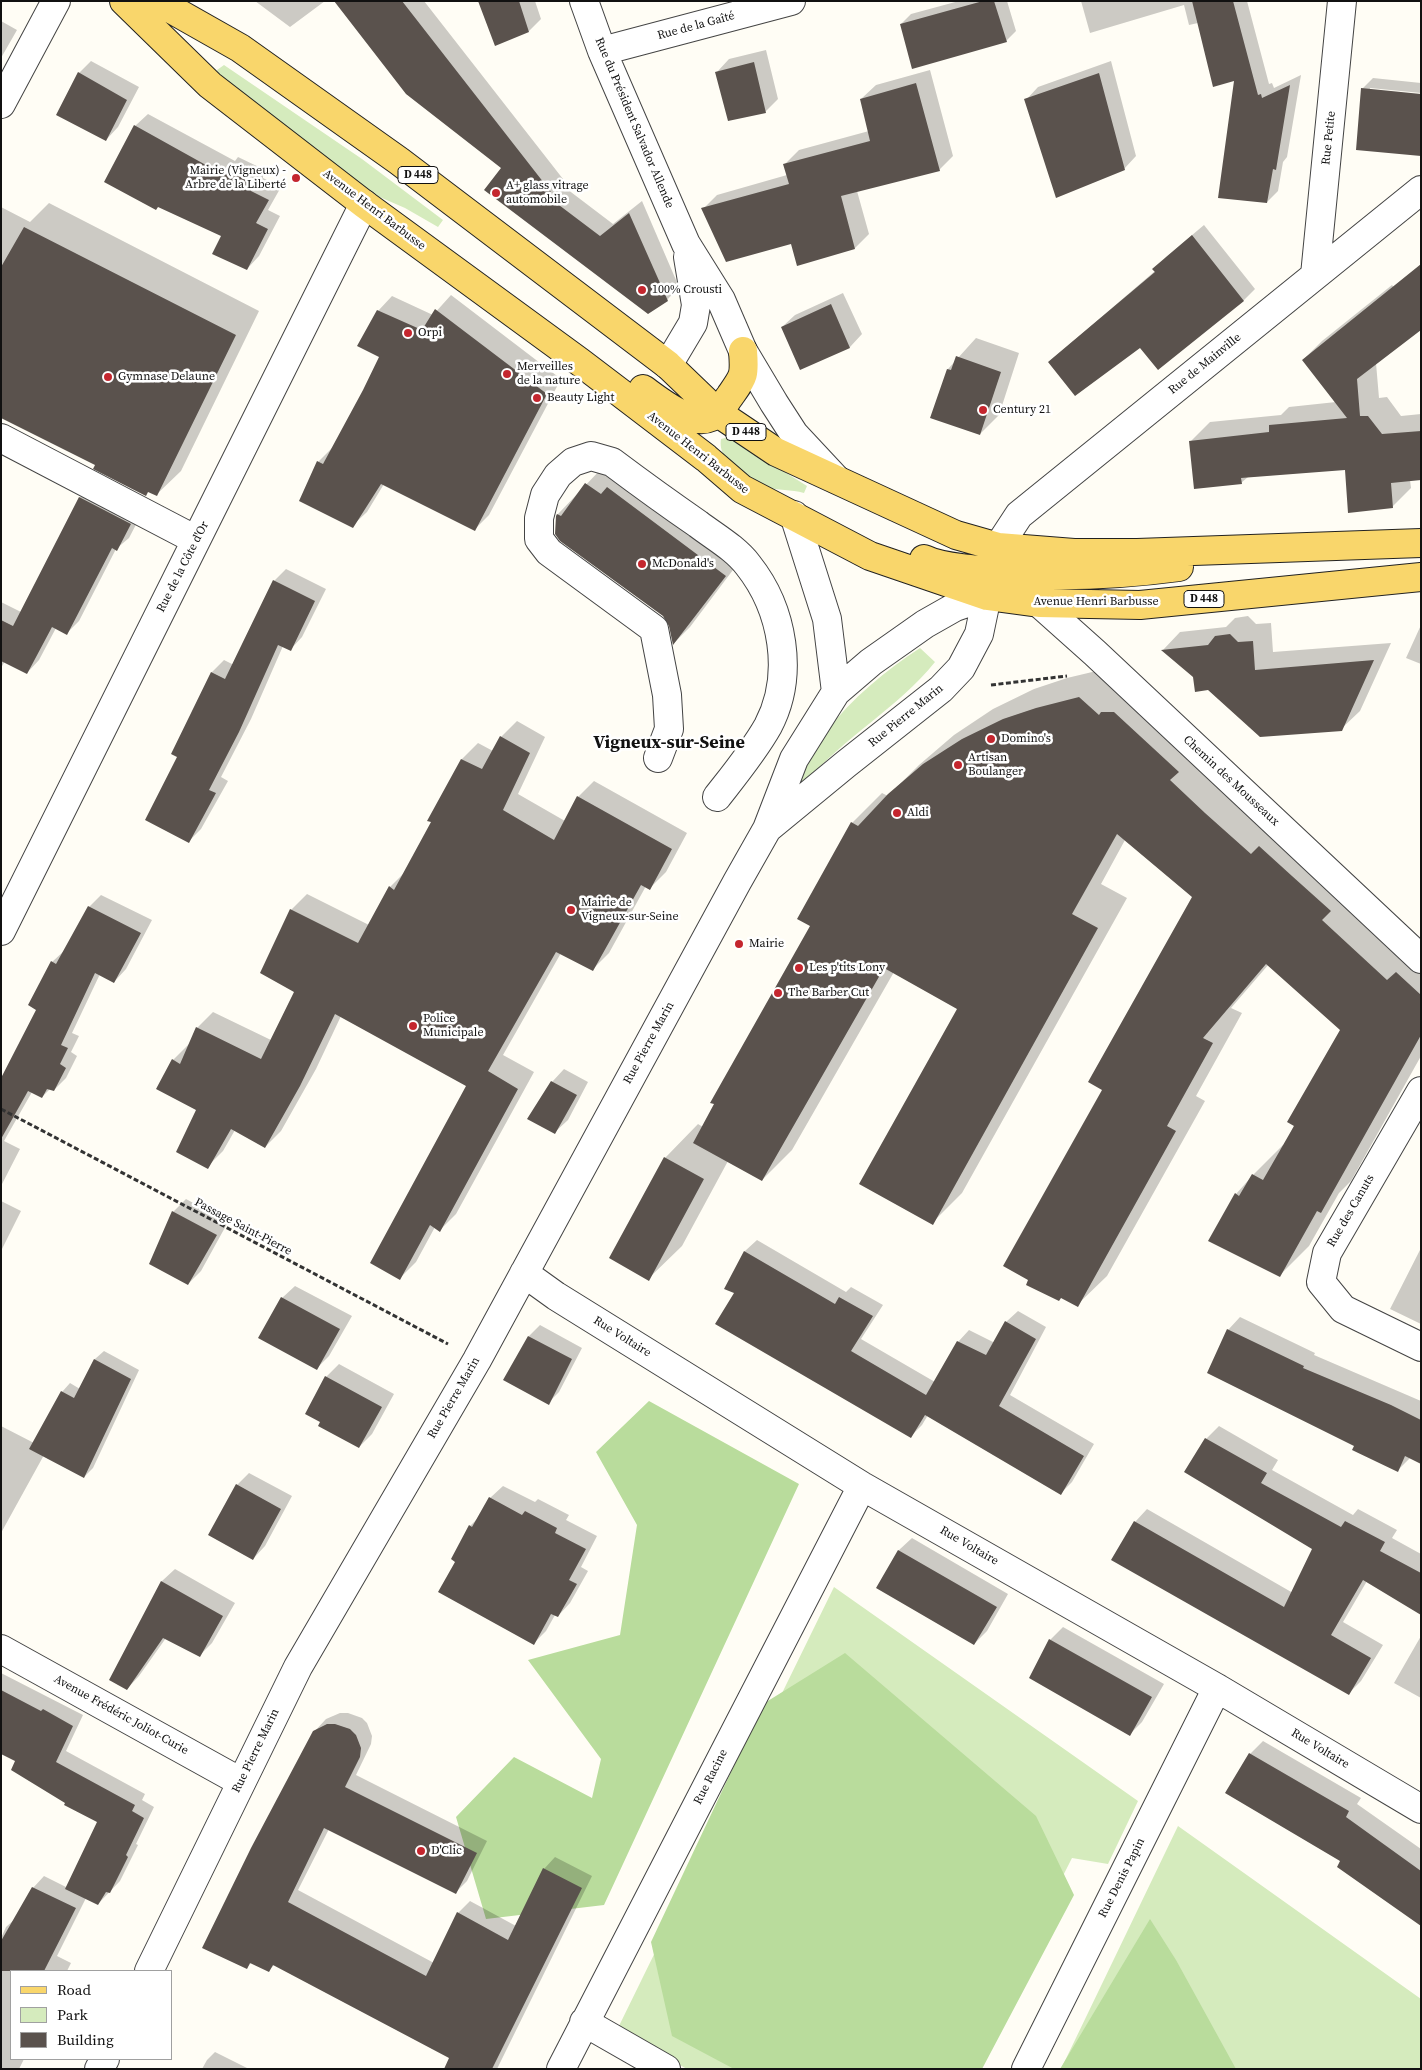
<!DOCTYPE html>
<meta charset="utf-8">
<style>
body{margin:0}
#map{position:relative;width:1422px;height:2070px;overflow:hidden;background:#fffdf5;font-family:"Source Serif 4",serif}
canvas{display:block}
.frame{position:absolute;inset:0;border:2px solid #111;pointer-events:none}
.legend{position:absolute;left:10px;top:1970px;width:162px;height:90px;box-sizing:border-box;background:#fff;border:1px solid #a0a0a0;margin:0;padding:6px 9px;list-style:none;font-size:15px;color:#111}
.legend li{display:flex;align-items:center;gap:10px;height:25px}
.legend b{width:25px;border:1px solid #a0a0a0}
</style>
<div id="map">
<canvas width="1422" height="2070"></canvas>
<div class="frame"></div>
<ul class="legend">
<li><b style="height:6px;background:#f9d66b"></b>Road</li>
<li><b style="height:14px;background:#d5ebbd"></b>Park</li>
<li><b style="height:14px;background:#5a524d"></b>Building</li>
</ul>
</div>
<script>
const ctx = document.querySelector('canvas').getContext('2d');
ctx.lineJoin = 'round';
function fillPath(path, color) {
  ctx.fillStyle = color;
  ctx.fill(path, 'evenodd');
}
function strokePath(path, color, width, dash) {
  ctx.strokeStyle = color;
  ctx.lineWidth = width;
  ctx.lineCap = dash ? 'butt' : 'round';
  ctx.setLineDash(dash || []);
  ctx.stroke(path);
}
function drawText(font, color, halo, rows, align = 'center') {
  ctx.font = font + ' "Source Serif 4",serif';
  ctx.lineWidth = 5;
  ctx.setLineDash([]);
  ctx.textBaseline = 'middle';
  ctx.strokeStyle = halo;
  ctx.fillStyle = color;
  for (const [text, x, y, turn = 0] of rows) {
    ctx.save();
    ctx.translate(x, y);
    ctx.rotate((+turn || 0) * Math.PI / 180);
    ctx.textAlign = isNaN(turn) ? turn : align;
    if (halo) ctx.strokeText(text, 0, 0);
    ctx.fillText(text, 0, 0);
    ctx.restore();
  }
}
const green = new Path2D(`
 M224,65L362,159L443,220L438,227L405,208L368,192L218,75L217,70Z
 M729,437L807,486L804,493C791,489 778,491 765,487C755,484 731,466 725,457C721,451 720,445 721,439Z
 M920,648L935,662C898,708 845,736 807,781L800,785L798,778C808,763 816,746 826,732C852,698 885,671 920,648Z
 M834,1587L1138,1801L1108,1864L1072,1858L965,2069H687L617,2030Z
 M1178,1826L1421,1999V2069H1061Z`);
const forest = new Path2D(`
 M649,1401L799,1484L604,1905L486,1919L456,1817L514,1757L592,1798L601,1759L528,1660L620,1635L637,1525L596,1452Z
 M845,1653L1036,1816L1074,1895L982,2069H734L672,2036L651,1942L763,1704Z
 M1150,1919L1176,1960L1236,2069H1060Z`);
const shadow = new Path2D(`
 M255,1H325L290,27Z
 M396,1H424L563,179L559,183L613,224L642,201L679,287L667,300L503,168Z
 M480,1H535L541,19L529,31Z
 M959,1H1007L1016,31L1006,41L901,24L911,14Z
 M1081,1H1247L1269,84L1272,83L1274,88L1301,75L1287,157L1283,162L1278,191L1267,202L1235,79L1198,23L1189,25L1184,5L1090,33Z
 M1,21L17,30L1,58Z
 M766,50L778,99L765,112L717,72L729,59Z
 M91,61L139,87L118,127L106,140L79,73Z
 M1111,61L1136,156L1124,169L1026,100L1038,87Z
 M930,70L953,156L939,170L857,191L869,234L855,248L792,243L703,209L717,195L787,175L785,164L799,150L869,131L861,99L876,85Z
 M1373,78L1421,83V93L1370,88V91L1362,89Z
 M148,114L235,161L238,157L263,169V178L281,187L268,210L280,216L259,256L247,269L223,235L135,126Z
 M49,203L259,311L181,471L156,495L1,417V207L30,222Z
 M1204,225L1255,289L1243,301L1141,347L1049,362L1155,271L1166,257Z
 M1392,285L1421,321L1376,363L1379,398L1387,397L1401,416L1421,414V479L1410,480L1411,488L1392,507L1346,469L1248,477L1241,483L1191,441L1210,422L1281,415L1289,407L1336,402L1303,360L1322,341Z
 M843,293L862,334L850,347L800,369L782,327L795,315Z
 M451,295L561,379L489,515L475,529L384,484L367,512L352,526L318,462L333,447L365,391L380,356L378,311L392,296L433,315Z
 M976,338L1019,353L999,415L980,434L932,418L948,369Z
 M603,467L742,558L690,627L674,643L670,626L664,616L556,520L558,514Z
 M92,485L143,511L129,538L116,549L79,621L67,633L56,628L39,660L27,673L5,661L1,668V602L21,612L80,497Z
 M286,569L326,589L302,637L290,650L283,646L251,719L221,777L228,781L201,829L189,841L178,756L173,753L212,672L224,660L234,665L274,581Z
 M1248,616L1256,624L1271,623L1273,652L1391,643L1360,711L1341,729L1195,677L1163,650L1180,632L1226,627L1235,618Z
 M1421,625V664L1406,658Z
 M1109,668L1290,817L1359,881L1351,890L1421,948V1056L1351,1181L1339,1193L1309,1246L1279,1276L1236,1194L1253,1175L1283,1145L1284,1146L1341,1030L1269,964L1231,1008L1242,1013L1196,1096L1205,1101L1107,1276L1077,1305L1104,1090L1193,897L1125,840L1101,884L1127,898L962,1193L932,1223L959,1008L894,972L792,1150L762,1180L728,1161L682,1246L648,1279L665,1158L698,1124L703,1127L812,926L852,823L882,793L888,796L919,765L954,735L993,709L1034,689L1067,678Z
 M517,721L545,737L518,794L565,821L578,797L594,781L687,833L666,872L650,888L646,886L609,953L593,969L561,953L503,1055L534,1072L456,1214L440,1230L435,1227L416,1262L400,1278L468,1085L341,1016L316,1069L281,1131L265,1147L235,1130L223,1151L207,1167L198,1110L173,1060L189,1044L197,1028L213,1012L271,1040L295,991L291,910L307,894L369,925L390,887L406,871L432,822L429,820L462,759L478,743L493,751L501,737Z
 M101,895L152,920L126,969L114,982L100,974L72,1033L79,1036L71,1052L77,1056L66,1078L54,1090L50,1089L42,1097L32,1092L4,1141L20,1149L1,1186V1080L38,1009L52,962L65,950L89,907Z
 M564,1069L588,1082L568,1120L555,1132L552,1082Z
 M186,1199L228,1222L201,1271L188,1284L151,1263L173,1212Z
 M1,1201L21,1211L1,1251Z
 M757,1240L846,1292L851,1287L883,1305L861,1339L935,1382L958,1342L969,1330L995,1343L1006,1322L1018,1311L1046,1327L1010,1395L1094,1444L1072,1482L1061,1493L928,1415L922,1425L911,1436L736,1292L726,1288L745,1251Z
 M1421,1248V1324L1390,1309Z
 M295,1286L352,1316L329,1356L317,1368L282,1298Z
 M1240,1317L1315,1353L1314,1355L1421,1401V1463L1410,1458L1398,1470L1356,1446L1228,1330Z
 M540,1325L582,1348L559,1392L548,1403L529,1336Z
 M104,1351L139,1370L93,1468L84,1477L44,1455L1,1533V1426L34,1443L62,1392L70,1383L80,1389L95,1359Z
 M339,1364L394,1394L372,1434L359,1447L326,1377Z
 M1219,1426L1278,1460L1272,1470L1353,1515L1358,1509L1397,1530L1392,1538L1421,1554V1613L1367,1581L1343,1622L1383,1645L1361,1681L1348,1694L1135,1522L1147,1509L1293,1593L1314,1548L1206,1439Z
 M249,1473L292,1496L265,1546L253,1559L237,1485Z
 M503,1486L535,1502L538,1499L569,1515L566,1520L597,1536L581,1567L588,1571L570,1603L558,1616L555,1615L546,1631L534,1643L457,1561L470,1526L479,1517L490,1498Z
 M912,1538L1008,1594L987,1631L974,1644L877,1587L899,1550Z
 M175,1569L235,1603L212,1643L200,1655L166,1638L139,1676L127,1689L111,1679L162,1581Z
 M1063,1627L1164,1684L1142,1722L1130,1734L1050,1640Z
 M1421,1636V1698L1394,1683Z
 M1,1673L83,1715L66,1751L145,1794L142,1800L154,1807L136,1844L138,1845L120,1881L98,1904L86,1898L57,1956L71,1963L67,1971H11V2059H24L19,2069H1V1938L6,1927L15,1919L33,1888L44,1876L68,1888L99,1821L66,1802L17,1761L1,1752Z
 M340,1713H348L362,1718L367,1723L372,1736L371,1744L356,1775L487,1841L467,1881L456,1892L329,1829L298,1890L434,1963L458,1913L470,1901L516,1926L544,1869L555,1857L592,1876L497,2069H445L451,2058L275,1964L269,1970L252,1962L246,1968L314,1732L326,1719Z
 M1263,1741L1361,1798L1357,1804L1421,1849V1924L1342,1861L1227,1792L1250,1754Z
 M215,2052L249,2069H202L207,2060Z`);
const building = new Path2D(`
 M334,1H402L551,192L547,196L600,236L629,213L668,301L648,314L484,190L501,168L406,94Z
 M478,1H519L529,32L495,46Z
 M983,1H994L1007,42L912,69L900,24Z
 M1192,1H1233L1258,95L1261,94L1262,98L1290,85L1276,170L1273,169L1267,203L1218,198L1234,81L1213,87Z
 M754,62L766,113L728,121L715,72Z
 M78,72L127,100L106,141L56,115Z
 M1099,73L1125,170L1056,198L1024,99Z
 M916,83L940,171L841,196L855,249L797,266L791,244L726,262L701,208L789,184L783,164L870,141L860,99Z
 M1361,88L1421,94V156L1356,150Z
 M134,125L222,174L225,169L250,182L251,191L269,200L256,223L268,229L247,270L212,254L221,236L158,207L156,210L104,182Z
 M24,227L236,335L157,496L148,492L146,496L93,469L95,465L1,418V267Z
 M1192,235L1244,301L1158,370L1140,348L1075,396L1048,362L1155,272L1152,269Z
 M1421,264V330L1357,379L1360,416H1368L1382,434L1421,431V480L1391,483L1393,508L1348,513L1345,470L1241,478L1242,484L1194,489L1189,441L1269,432V425L1347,418L1302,360Z
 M831,304L850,348L800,370L781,327Z
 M435,309L547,394L475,531L381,484L353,528L299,501L317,461L323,464L363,390L379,357L357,346L377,310L422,330Z
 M956,356L1001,372L980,435L930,418L947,369L951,370Z
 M585,483L601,494L607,487L726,576L673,645L669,626L663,616L560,541L555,534L556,516L557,514L561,516Z
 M79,497L131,524L117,551L112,548L67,635L52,627L27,674L1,661V620L13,626Z
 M273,580L315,601L291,651L278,645L239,732L209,790L216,793L189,843L145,820L177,757L171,754L211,672L225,679Z
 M1230,634L1238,642L1253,641L1255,670L1374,660L1342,731L1260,737L1208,690L1195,692L1193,677L1161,650L1208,645L1215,636Z
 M1079,697L1099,715L1101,712H1114L1179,772L1170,780L1205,813L1251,854L1259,846L1292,876L1331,911L1322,920L1387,980L1396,972L1421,995V1035L1321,1213L1317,1211L1280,1277L1208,1241L1235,1193L1239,1196L1252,1174L1263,1180L1294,1126L1287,1122L1340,1030L1266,964L1203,1038L1213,1043L1167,1126L1176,1131L1078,1307L1061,1298L1059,1301L1026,1285L1028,1280L1003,1266L1102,1090L1088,1082L1192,897L1117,834L1072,914L1098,928L933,1225L859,1184L957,1009L884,968L762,1181L693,1143L714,1104L710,1103L810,926L797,919L851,822L858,826L888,794L923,764L962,739L1003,719L1036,708Z
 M500,736L530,753L503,810L554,840L577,796L672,849L650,890L641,885L593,971L556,952L488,1071L518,1089L440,1232L430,1225L400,1280L370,1263L466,1086L335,1014L300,1086L265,1148L231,1129L208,1169L176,1152L196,1110L156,1089L172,1059L180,1064L196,1027L261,1059L294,992L260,973L290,909L358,943L389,886L394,890L431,822L427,821L461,759L482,769Z
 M88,906L141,933L114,983L95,973L61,1045L68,1048L60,1064L66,1068L54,1091L47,1089L42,1098L28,1091L1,1139V1078L36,1010L28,1005L51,961L56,964Z
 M551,1081L577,1095L555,1134L527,1119Z
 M664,1157L704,1179L649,1281L609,1258Z
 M172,1211L217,1235L188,1285L149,1264Z
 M744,1251L835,1304L839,1297L873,1316L851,1351L926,1395L957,1341L986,1355L1005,1321L1036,1339L999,1406L1084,1456L1061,1495L925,1415L911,1438L715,1324L734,1293L724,1289Z
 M281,1297L340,1329L317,1370L258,1338Z
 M1227,1329L1304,1366L1303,1368L1391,1405L1421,1420V1464L1405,1456L1398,1472L1352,1450L1354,1446L1207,1373Z
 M528,1336L572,1359L549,1405L503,1380Z
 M94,1359L131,1379L84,1478L29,1449L61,1391L74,1398Z
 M325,1376L382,1407L359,1448L318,1426L320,1422L305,1414Z
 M1205,1438L1267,1473L1261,1483L1341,1527L1345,1521L1385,1542L1380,1551L1421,1573V1615L1363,1580L1331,1635L1371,1658L1349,1695L1111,1560L1134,1521L1284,1607L1312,1549L1184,1472Z
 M236,1484L281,1509L253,1560L208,1535Z
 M489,1497L522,1515L525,1511L557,1528L555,1533L586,1549L569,1580L577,1584L558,1617L551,1614L534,1645L438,1592L455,1562L451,1559L469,1525L472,1527Z
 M898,1550L997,1607L974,1645L876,1588Z
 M161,1581L223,1616L200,1657L163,1638L127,1690L109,1680Z
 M1049,1639L1152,1697L1130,1736L1029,1678Z
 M1,1690L41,1711L43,1709L73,1726L56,1762L135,1805L132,1811L144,1818L126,1855L128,1857L110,1893L106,1892L98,1905L65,1889L97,1822L64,1805L65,1803L11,1770L15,1761L1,1754Z
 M327,1724H335L350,1729L356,1735L361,1748L360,1757L345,1787L477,1853L456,1894L324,1828L288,1902L426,1976L457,1912L508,1940L543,1868L582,1888L492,2069H444L449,2058L273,1965L269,1972L250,1963L247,1969L202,1948L251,1848L313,1731Z
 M1249,1753L1349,1811L1346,1817L1421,1871V1926L1337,1867L1340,1861L1225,1793Z
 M32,1887L76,1908L44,1971H1V1941Z`);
const path = new Path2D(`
 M991,685L1067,676
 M1,1109L448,1344`);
const minor = new Path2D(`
 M584,1L602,51L686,244L721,300L743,351L774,403L794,434L836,479
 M602,51L791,1
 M1,104L56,1
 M1315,275L1342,1
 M668,365L693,323L696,305L688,257
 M1,438L196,540
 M794,515L827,619L836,692
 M998,547L1019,515L1421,190
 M1039,603L1095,653L1421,959
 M658,758L669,729L667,695L654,629L549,552L539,539V518L545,495L558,475L573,462L591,456L612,462C640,483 669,504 698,524C715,537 735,548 748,565C783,609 795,675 768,726C754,751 735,774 717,797
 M1,931L364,204
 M1421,1091L1327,1253L1321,1282L1343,1309L1421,1347
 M524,1273L556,1296L862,1486L1217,1688L1421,1809
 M1,1649L241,1782
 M149,1971L298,1667L477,1360L737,882L767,829L794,759L836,692L871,662L925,624L955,607L987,596L979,634L961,668L941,689L846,764L767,829
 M584,2022L666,2069
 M99,2069L105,2059
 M561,2069L862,1486
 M1026,2069L1217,1688`);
const major = new Path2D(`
 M124,1L210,85L364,204L580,362L706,458L742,489L870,556L987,596L1039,603L1140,605L1421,577
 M157,1L240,48L399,161L668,365L718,413L776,452L956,535L998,547L1074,553H1137L1421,543
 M643,389C661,402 698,433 718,412C723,408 726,401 730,396C744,376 745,376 743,351
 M924,559C938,566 954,567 969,569C1038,579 1111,576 1179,567`);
const markers = [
 [296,178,5,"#c4262e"],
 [496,193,5,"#c4262e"],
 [642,290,5,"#c4262e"],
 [408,333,5,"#c4262e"],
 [507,374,5,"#c4262e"],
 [108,377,5,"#c4262e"],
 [537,398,5,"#c4262e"],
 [983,410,5,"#c4262e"],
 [642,564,5,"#c4262e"],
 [991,739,5,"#c4262e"],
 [958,765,5,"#c4262e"],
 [897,813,5,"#c4262e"],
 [571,910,5,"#c4262e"],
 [739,944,5,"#c4262e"],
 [799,968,5,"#c4262e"],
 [778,993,5,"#c4262e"],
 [413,1026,5,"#c4262e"],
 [421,1851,5,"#c4262e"]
];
const shields = [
 [418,175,40],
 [746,432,40],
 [1204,599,40]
];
const shieldNames = [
 ["D 448",418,175],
 ["D 448",746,432],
 ["D 448",1204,599]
];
const streetNames = [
 ["Rue de la Gaîté",696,26,-15],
 ["Rue du Président Salvador Allende",634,123,67],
 ["Rue Petite",1329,138,-84],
 ["Avenue Henri Barbusse",374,210,37],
 ["Rue de Mainville",1205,364,-39],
 ["Avenue Henri Barbusse",698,453,38],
 ["Rue de la Côte d'Or",183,567,-63],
 ["Avenue Henri Barbusse",1096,602],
 ["Rue Pierre Marin",906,716,-39],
 ["Chemin des Mousseaux",1231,781,43],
 ["Rue Pierre Marin",649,1043,-61],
 ["Rue des Canuts",1351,1211,-60],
 ["Passage Saint-Pierre",243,1227,28],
 ["Rue Voltaire",622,1337,32],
 ["Rue Pierre Marin",454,1398,-60],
 ["Rue Voltaire",969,1546,30],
 ["Avenue Frédéric Joliot-Curie",121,1715,29],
 ["Rue Voltaire",1320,1749,31],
 ["Rue Pierre Marin",256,1751,-64],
 ["Rue Racine",711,1777,-63],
 ["Rue Denis Papin",1122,1878,-63]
];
const poiNames = [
 ["Mairie (Vigneux) -",286,171,"right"],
 ["Arbre de la Liberté",286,185,"right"],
 ["A+ glass vitrage",506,186],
 ["automobile",506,200],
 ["100% Crousti",652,290],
 ["Orpi",418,333],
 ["Merveilles",517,367],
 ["de la nature",517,381],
 ["Gymnase Delaune",118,377],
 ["Beauty Light",547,398],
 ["Century 21",993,410],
 ["McDonald's",652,564],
 ["Domino's",1001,739],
 ["Artisan",968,758],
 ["Boulanger",968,772],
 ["Aldi",907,813],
 ["Mairie de",581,903],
 ["Vigneux-sur-Seine",581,917],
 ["Mairie",749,944],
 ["Les p'tits Lony",809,968],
 ["The Barber Cut",788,993],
 ["Police",423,1019],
 ["Municipale",423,1033],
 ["D'Clic",431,1851]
];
const districtNames = [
 ["Vigneux-sur-Seine",669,743]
];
fillPath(green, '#d5ebbd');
fillPath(forest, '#b9dc9c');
fillPath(shadow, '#0003');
fillPath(building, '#5a524d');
strokePath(minor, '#444', 30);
strokePath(major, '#222', 30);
strokePath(path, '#333', 3, [5, 2.5]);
strokePath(minor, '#fff', 28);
strokePath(major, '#f9d66b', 28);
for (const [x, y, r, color] of markers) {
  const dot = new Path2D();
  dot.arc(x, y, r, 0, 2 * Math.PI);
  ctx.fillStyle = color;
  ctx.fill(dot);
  strokePath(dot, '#fff', 2);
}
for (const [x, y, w] of shields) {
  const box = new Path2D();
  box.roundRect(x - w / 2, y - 8.5, w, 17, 4);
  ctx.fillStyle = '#fff';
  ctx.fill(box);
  strokePath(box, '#111', 1);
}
drawText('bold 11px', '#111', null, shieldNames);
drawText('12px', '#111', '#fff', streetNames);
drawText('12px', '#111', '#fff', poiNames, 'left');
drawText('bold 18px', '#111', '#fff', districtNames);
</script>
